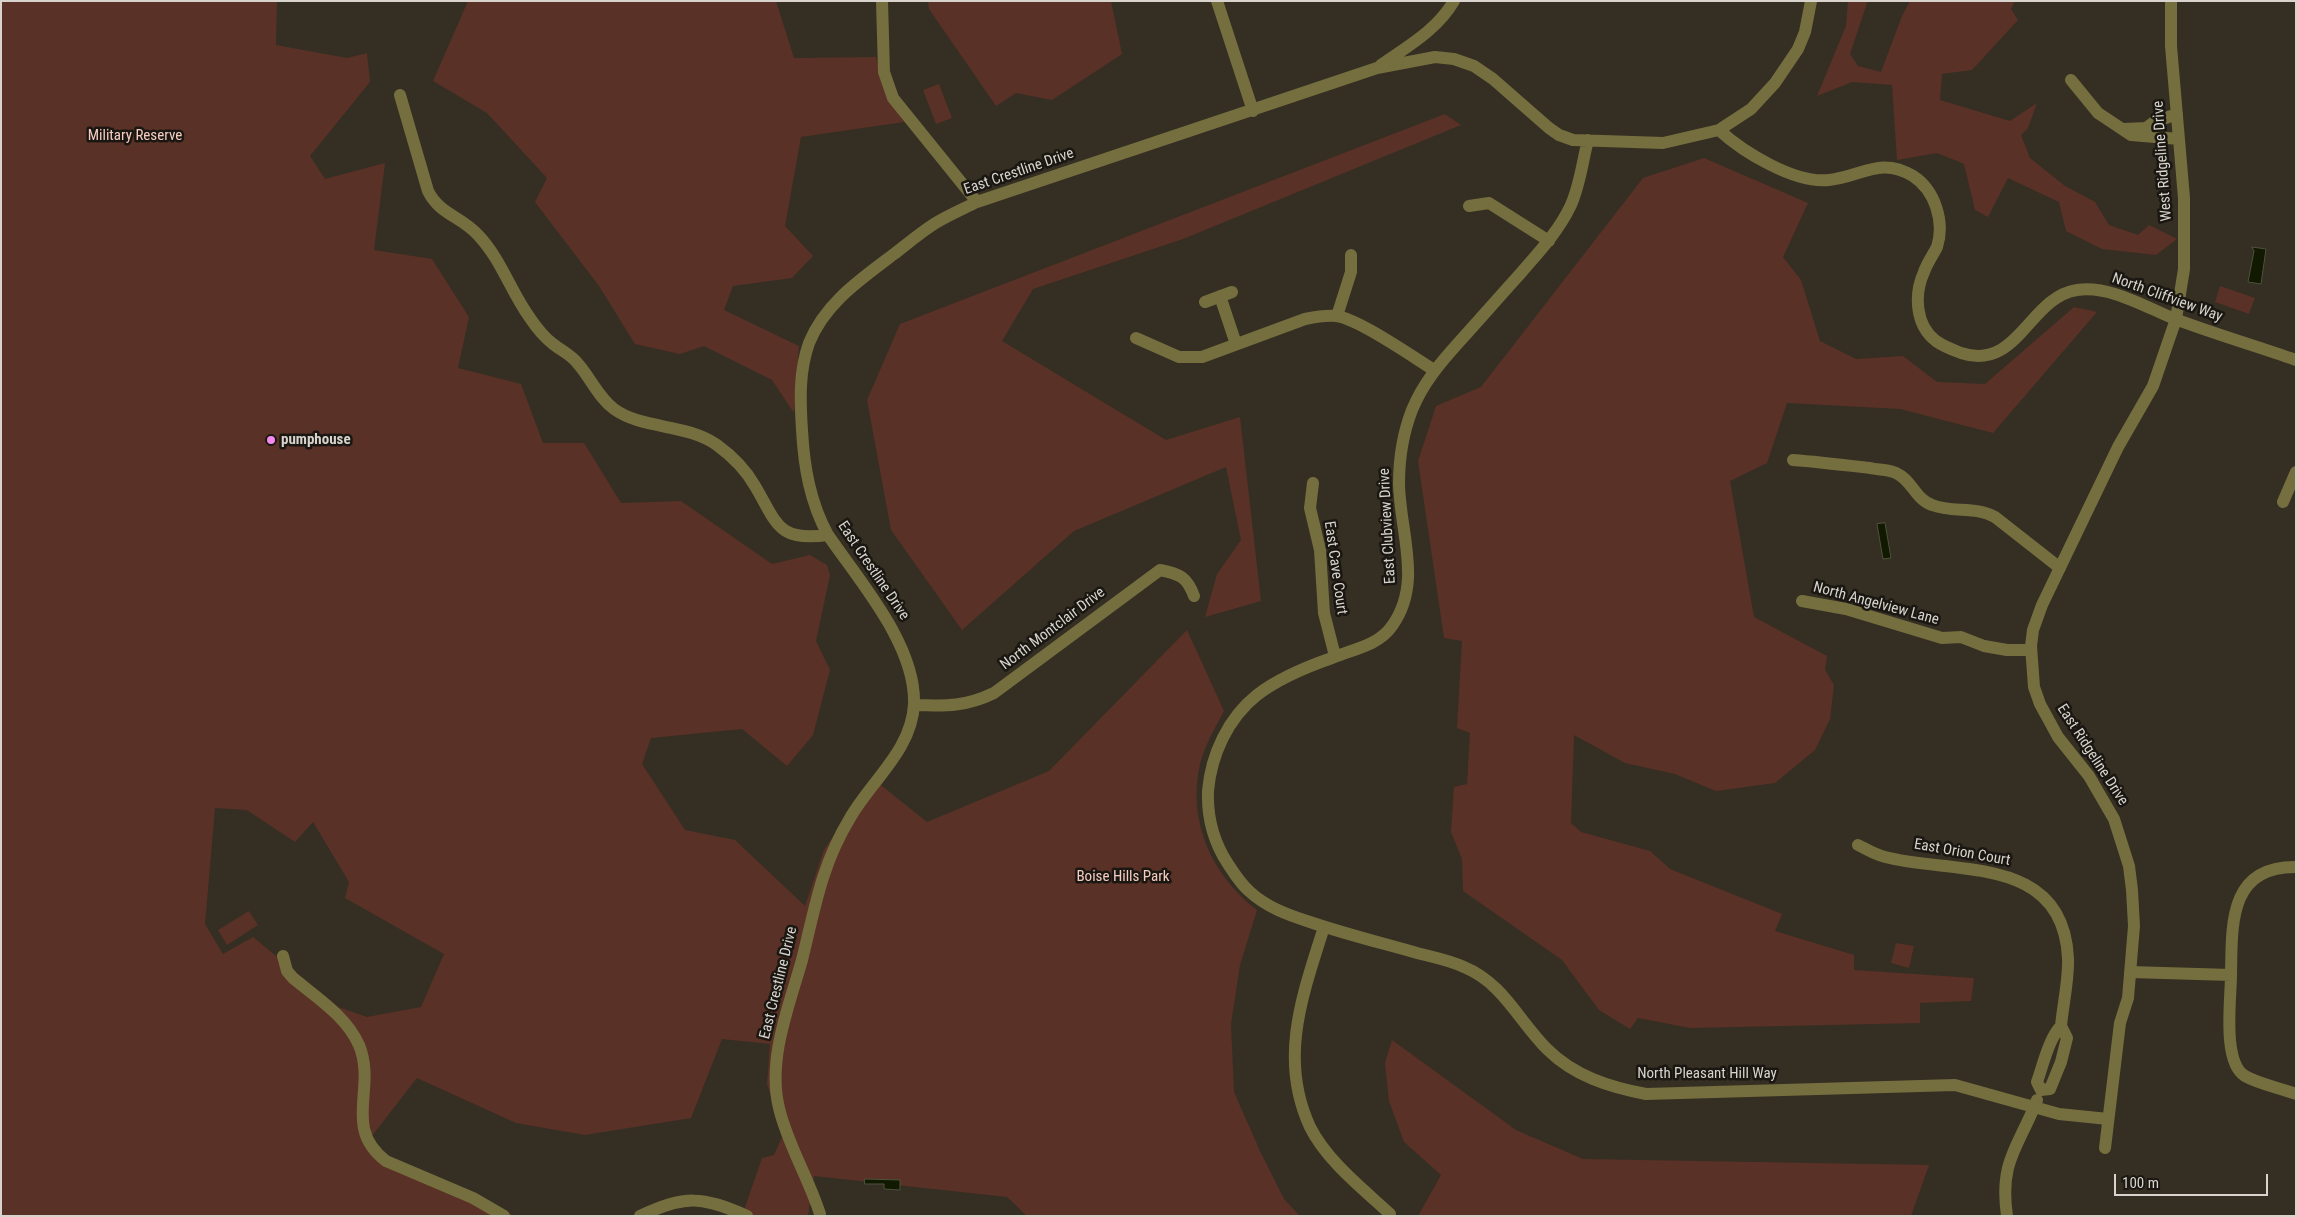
<!DOCTYPE html>
<style>
body{margin:0}
#map{position:relative;width:2297px;height:1217px;overflow:hidden;background:#352e23;font-family:"Roboto Condensed",sans-serif}
canvas{display:block}
.frame{position:absolute;inset:0;border:2px solid #d8d4cd;pointer-events:none}
.scale{position:absolute;left:2114px;top:1174px;width:154px;height:22px;box-sizing:border-box;border:2px solid #d8d4cd;border-top:0;padding-left:6px;font-size:15px;line-height:18px;white-space:nowrap;color:#d8d4cd;-webkit-text-stroke:4px #1a1712;paint-order:stroke}
</style>
<div id="map">
<canvas width="2297" height="1217"></canvas>
<div class="frame"></div>
<div class="scale">100 m</div>
</div>
<script>
const ctx = document.querySelector('canvas').getContext('2d');
ctx.lineJoin = 'round';
function fillPath(path, color) {
  ctx.fillStyle = color;
  ctx.fill(path, 'evenodd');
}
function strokePath(path, color, width, dash) {
  ctx.strokeStyle = color;
  ctx.lineWidth = width;
  ctx.lineCap = dash ? 'butt' : 'round';
  ctx.setLineDash(dash || []);
  ctx.stroke(path);
}
function drawText(font, color, halo, rows, align = 'center') {
  ctx.font = font + ' "Roboto Condensed",sans-serif';
  ctx.lineWidth = 5;
  ctx.setLineDash([]);
  ctx.textBaseline = 'middle';
  ctx.strokeStyle = halo;
  ctx.fillStyle = color;
  for (const [text, x, y, turn = 0] of rows) {
    ctx.save();
    ctx.translate(x, y);
    ctx.rotate((+turn || 0) * Math.PI / 180);
    ctx.textAlign = isNaN(turn) ? turn : align;
    if (halo) ctx.strokeText(text, 0, 0);
    ctx.fillText(text, 0, 0);
    ctx.restore();
  }
}
const green = new Path2D(`
 M1,1H277L276,45L347,58L367,53L370,82L310,156L325,179L385,163L374,250L432,259L469,317L458,368L521,384L543,443H584L621,503L681,501L772,564L810,555L827,565L830,575L816,641L830,670L813,735L787,766L742,729L651,738L642,764L685,830L735,840L805,906L824,850L872,778L927,822L1049,771L1187,630L1224,711C1215,728 1205,745 1200,764C1187,821 1212,876 1257,910L1240,965L1231,1024L1234,1092L1260,1151L1284,1199L1300,1216H1027L1007,1197L814,1176L808,1216H742L762,1158L774,1155L783,1135L767,1084L770,1044L722,1039L691,1118L585,1135L516,1123L417,1078L371,1137L388,1156L502,1211L517,1216H1ZM215,808L247,810L295,842L313,822L349,882L345,898L444,954L421,1007L367,1017L338,1007L253,937L223,954L205,924Z
 M468,1H776L794,58L876,57L885,91L904,122L801,137L785,226L813,256L792,278L733,286L724,310L799,346L794,413L772,380L704,346L680,354L635,344L599,286L535,202L547,178L487,113L433,81Z
 M928,1H1111L1122,54L1052,100L1016,93L996,106L929,9Z
 M1848,1H1867V3L1850,54L1858,66L1881,72L1902,16L1910,1H2015L2011,9L2018,20L1972,70L1942,74L1940,100L2010,121L2037,103L2028,128L2021,135L2030,158L2065,186L2095,202L2109,225L2138,235L2149,225L2177,239L2156,255L2102,249L2066,231L2059,202L2008,178L1988,217L1975,210L1964,164L1937,153L1897,160L1892,85L1852,82L1817,96L1846,26Z
 M939,84L952,118L936,124L923,90Z
 M1445,114L1461,125L1183,239L1033,289L1002,341L1166,440L1240,417L1261,601L1205,617L1217,574L1241,540L1226,467L1074,531L962,630L891,530L867,400L900,324Z
 M1704,158L1808,203L1783,257L1801,280L1820,341L1856,359L1903,356L1937,382L1985,384L2074,307L2097,312L1993,433L1900,409L1787,403L1767,463L1730,481L1754,617L1827,656L1825,670L1834,685L1830,719L1815,750L1775,783L1716,791L1675,774L1625,763L1574,735L1571,823L1581,832L1650,851L1670,869L1782,914L1775,931L1854,955V970L1974,978L1971,1001L1920,1003V1023L1690,1028L1638,1018L1630,1029L1599,1010L1562,960L1463,891L1462,859L1451,832L1454,787L1467,784L1470,733L1457,728L1462,641L1444,638L1418,461L1436,406L1481,387L1643,178Z
 M2220,286L2255,298L2249,314L2215,302Z
 M249,911L258,925L227,945L218,930Z
 M1896,943L1914,946L1909,968L1891,963Z
 M1392,1040L1516,1130L1583,1159L1929,1165L1911,1216H1418L1441,1175L1404,1142L1389,1101L1385,1063Z`);
const water = new Path2D(`
 M2252,247L2266,249L2261,284L2248,282L2254,251Z
 M1885,523L1891,558L1883,559L1877,524Z
 M865,1179L900,1180V1190L884,1189V1184H865Z`);
const minor = new Path2D(`
 M882,1L884,72L893,98L977,202
 M1217,1L1253,111
 M1381,65C1408,46 1437,30 1454,1
 M2071,80L2098,113L2131,135L2179,139
 M400,95L428,191C440,215 461,216 478,235C501,259 511,292 530,318C536,327 544,337 553,344C562,351 572,355 579,365C591,379 599,398 614,409C643,430 686,423 717,445C732,456 746,470 755,486C777,523 777,542 828,535
 M2124,129L2146,128L2154,122L2177,114
 M1719,130C1743,152 1795,184 1829,180C1861,177 1880,156 1913,176C1935,190 1945,222 1937,247C1933,255 1927,263 1924,272C1914,294 1915,325 1936,341C1943,346 1953,350 1961,353C2018,372 2029,297 2077,290C2110,285 2145,307 2175,319C2215,334 2256,346 2296,360
 M1588,140C1582,163 1580,186 1570,207C1558,232 1538,253 1520,274C1500,296 1480,319 1460,341C1441,362 1423,383 1412,410C1403,433 1399,459 1399,484C1400,533 1423,583 1392,626C1378,646 1353,649 1332,658C1306,667 1279,678 1257,695C1228,718 1211,755 1208,791C1207,818 1213,841 1228,864C1234,873 1240,883 1249,891C1266,907 1288,915 1310,922C1345,934 1382,943 1417,953C1433,957 1449,960 1464,967C1503,983 1518,1020 1547,1049C1574,1076 1609,1087 1646,1094L1955,1085L2059,1114L2108,1119
 M1469,206L1489,203L1549,241
 M1220,296L1236,344
 M1205,302L1232,292
 M1337,316L1351,272V255
 M1136,338L1179,357H1202L1305,319C1315,317 1325,315 1336,316C1357,318 1413,357 1434,370
 M1793,460C1819,462 1844,465 1870,468C1878,470 1889,469 1896,473C1912,480 1915,499 1932,505C1952,513 1976,506 1995,517L2060,568
 M1313,483L1310,508L1320,550L1324,613L1335,656
 M2283,502L2296,472
 M1802,601L1846,609L1942,638L1961,637L1984,646L2007,650H2031
 M914,705C946,706 965,707 994,693L1160,570C1180,574 1187,577 1194,596
 M1858,845C1866,849 1876,855 1885,857C1955,875 2063,854 2068,958C2069,979 2063,1004 2061,1026
 M1324,927C1303,994 1278,1058 1310,1127C1327,1161 1362,1188 1390,1214
 M283,956L287,971L293,978C316,997 346,1016 359,1045C377,1089 342,1127 386,1161L473,1198L504,1216
 M2130,972L2231,975C2232,926 2228,866 2296,867
 M2231,975C2231,999 2222,1062 2245,1076C2259,1084 2280,1088 2296,1094
 M2061,1026L2067,1038L2061,1062L2050,1089L2041,1090L2037,1082C2043,1065 2049,1038 2061,1026Z
 M2105,1148L2120,1023L2128,998L2134,926L2132,890L2129,866L2114,819L2089,776L2058,737L2040,704L2034,687L2031,646L2033,630L2042,605L2118,447L2153,386L2176,319L2184,269V198L2171,46V1
 M820,1214C809,1179 787,1143 779,1108C767,1060 789,1006 802,960C815,908 821,866 850,818C871,781 912,750 914,704C916,645 860,582 828,535C810,502 804,467 802,430C800,400 799,371 809,343C825,303 861,279 894,254C907,244 920,233 934,224C947,216 963,209 977,202L1377,68L1435,57L1454,59L1474,66L1493,79L1549,128L1559,135L1573,140L1663,143L1719,130L1751,109L1775,83L1798,49L1805,32L1811,1
 M640,1216C685,1195 702,1196 747,1216
 M2007,1216C1999,1160 2019,1147 2037,1100`);
const markers = [
 [271,440,5,"#f589ef"]
];
const parkNames = [
 ["Military Reserve",135,136],
 ["Boise Hills Park",1123,877]
];
const streetNames = [
 ["West Ridgeline Drive",2163,161,-94],
 ["East Crestline Drive",1019,172,-19],
 ["North Cliffview Way",2167,298,20],
 ["East Clubview Drive",1388,526,-93],
 ["East Cave Court",1335,568,82],
 ["East Crestline Drive",873,571,56],
 ["North Angelview Lane",1876,604,15],
 ["North Montclair Drive",1053,629,-37],
 ["East Ridgeline Drive",2092,755,57],
 ["East Orion Court",1962,853,10],
 ["East Crestline Drive",779,983,-76],
 ["North Pleasant Hill Way",1707,1074]
];
const poiNames = [
 ["pumphouse",281,440]
];
fillPath(green, '#5a3126');
fillPath(water, '#111a00');
strokePath(water, '#4d523e', 1);
strokePath(minor, '#756e3e', 12);
for (const [x, y, r, color] of markers) {
  const dot = new Path2D();
  dot.arc(x, y, r, 0, 2 * Math.PI);
  ctx.fillStyle = color;
  ctx.fill(dot);
  strokePath(dot, '#1a1712', 2);
}
drawText('15px', '#f6ccc1', '#1a1712', parkNames);
drawText('15px', '#d8d4cd', '#1a1712', streetNames);
drawText('bold 15px', '#d8d4cd', '#1a1712', poiNames, 'left');
</script>
